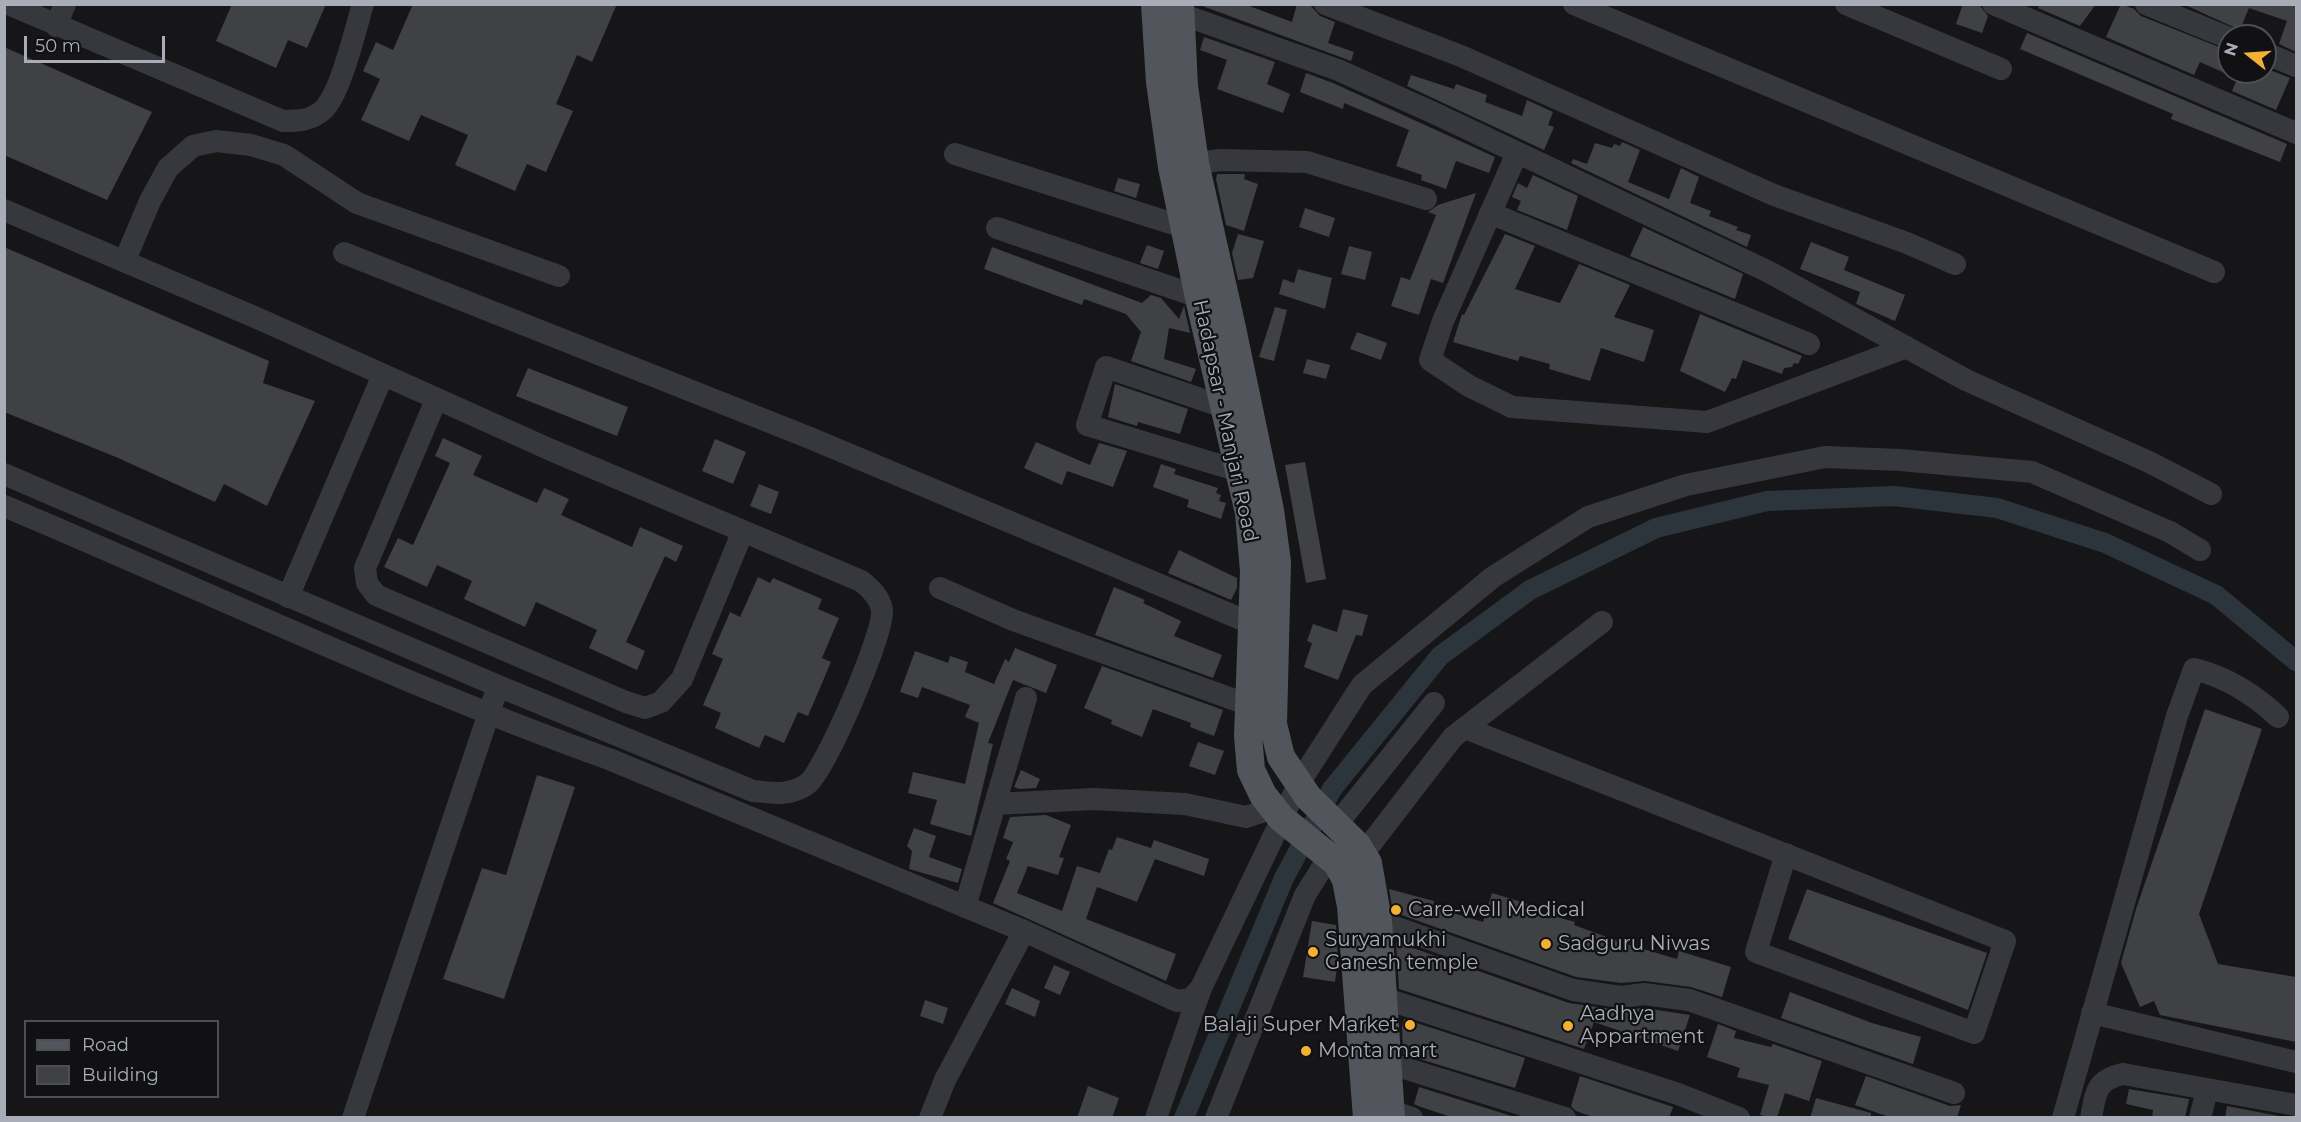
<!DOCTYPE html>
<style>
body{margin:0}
#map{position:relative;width:2301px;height:1122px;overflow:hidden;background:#161618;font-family:Montserrat,sans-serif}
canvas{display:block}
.frame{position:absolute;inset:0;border:6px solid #a8adb8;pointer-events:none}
.legend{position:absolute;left:24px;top:1020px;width:195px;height:78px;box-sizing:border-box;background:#111113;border:2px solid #4d4f55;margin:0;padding:8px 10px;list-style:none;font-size:18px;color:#a8adb8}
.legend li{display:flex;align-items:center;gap:12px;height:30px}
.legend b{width:30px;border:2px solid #4d4f55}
.north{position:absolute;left:2217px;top:24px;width:60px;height:60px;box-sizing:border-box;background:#111113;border:2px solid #4d4f55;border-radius:50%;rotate:287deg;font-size:16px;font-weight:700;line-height:24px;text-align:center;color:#a8adb8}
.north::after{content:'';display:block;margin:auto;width:21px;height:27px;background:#f2b134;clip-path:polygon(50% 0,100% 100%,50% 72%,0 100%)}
.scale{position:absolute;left:24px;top:36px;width:141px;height:27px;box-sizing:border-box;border:3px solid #a8adb8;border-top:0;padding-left:8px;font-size:18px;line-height:21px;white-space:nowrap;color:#a8adb8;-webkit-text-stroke:4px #111113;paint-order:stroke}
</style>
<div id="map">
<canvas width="2301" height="1122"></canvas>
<div class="frame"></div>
<ul class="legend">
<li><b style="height:8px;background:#53555c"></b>Road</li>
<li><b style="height:16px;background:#404145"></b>Building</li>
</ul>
<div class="north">N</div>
<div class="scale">50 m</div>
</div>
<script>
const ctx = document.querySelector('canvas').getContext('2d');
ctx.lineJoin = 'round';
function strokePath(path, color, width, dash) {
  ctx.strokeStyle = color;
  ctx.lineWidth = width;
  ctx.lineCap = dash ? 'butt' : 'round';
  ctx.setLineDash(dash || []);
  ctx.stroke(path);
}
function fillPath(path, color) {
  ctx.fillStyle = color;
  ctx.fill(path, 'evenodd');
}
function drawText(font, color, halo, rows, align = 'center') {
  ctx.font = font + ' Montserrat,sans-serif';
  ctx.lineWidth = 4.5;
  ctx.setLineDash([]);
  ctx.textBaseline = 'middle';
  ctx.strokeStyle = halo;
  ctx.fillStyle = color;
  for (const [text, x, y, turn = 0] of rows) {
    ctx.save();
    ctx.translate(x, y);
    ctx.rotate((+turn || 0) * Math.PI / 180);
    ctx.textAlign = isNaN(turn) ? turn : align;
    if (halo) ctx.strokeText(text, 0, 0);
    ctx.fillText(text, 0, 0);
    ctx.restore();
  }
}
const canal = new Path2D(`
 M1184,1118L1284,878L1332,789L1440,656L1530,590L1656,528L1767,501L1894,496L1997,508L2105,543L2216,595L2296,661`);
const building = new Path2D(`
 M232,4H326L307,48L288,40L276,68L216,41Z
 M413,4H617L592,62L577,55L556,104L573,111L546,172L527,164L515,191L455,165L468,135L421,115L409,141L361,120L380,79L363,71L376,42L393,50Z
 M1197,4H1244L1292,22L1297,4H1309L1320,16L1335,22L1328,43L1354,52L1351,61Z
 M1963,4L1980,6L1988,16L1982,33L1956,24Z
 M2039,4H2096L2080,26L2038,8Z
 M2121,4L2134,9L2141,16L2229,51V75L2200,62L2194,75L2106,37Z
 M2183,4H2296V52L2279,44L2287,21L2249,8L2240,30Z
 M2027,33L2287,144L2280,162L2171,119L2173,114L2020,49Z
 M1204,37L1275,62L1267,84L1290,94L1283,113L1217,89L1227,60L1200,50Z
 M4,47L152,112L107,200L4,155Z
 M2270,70L2290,78L2276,110L2232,91L2240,72H2269Z
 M1306,73L1333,83L1495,157L1489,173L1456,161L1446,189L1421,180L1422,175L1396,166L1409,130L1344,103L1343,109L1300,92Z
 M1411,75L1454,89L1456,84L1487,95L1485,102L1522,116L1527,100L1553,112L1548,125L1554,127L1544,150L1407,86Z
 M1622,142L1640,150L1628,182L1669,199L1681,168L1699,177L1690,203L1711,211L1709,216L1738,227L1736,230L1751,235L1747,247L1571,163L1573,159L1587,164L1595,143L1612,148L1614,144L1620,146Z
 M1217,174H1245L1244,179L1258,184L1244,231L1226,225L1216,179Z
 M1533,175L1578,196L1567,230L1517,210L1521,201L1512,197L1518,183L1527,188Z
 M1118,178L1140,184L1136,198L1114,191Z
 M1476,193L1443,283L1431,279L1419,315L1391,306L1401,277L1410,280L1436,215L1428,212L1438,205Z
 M1305,208L1335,218L1329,237L1299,227Z
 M1643,227L1743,274L1735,299L1630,256Z
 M1238,234L1264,241L1253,278L1238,280L1232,253Z
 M1505,234L1535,246L1515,289L1560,303L1579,264L1630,285L1614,317L1654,330L1644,362L1601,348L1590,381L1549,369L1550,364L1520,356L1518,361L1453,342L1462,314L1464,315Z
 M1811,242L1849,257L1844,270L1905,295L1895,321L1856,304L1860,292L1800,269Z
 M1147,245L1164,251L1158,269L1140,263Z
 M1349,246L1372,252L1365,280L1341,274Z
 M4,247L269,361L263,383L315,401L267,506L224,484L215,502L116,457L4,412Z
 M992,247L1142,303L1151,295L1161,298L1179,319L1184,306L1190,333L1169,328L1164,359L1196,369L1191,382L1131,361L1141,332L1126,314L1084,299L1082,305L984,269Z
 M1298,269L1332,278L1325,309L1279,294L1283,279L1294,283Z
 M1275,307L1287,310L1274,361L1259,357Z
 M1700,314L1802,356L1798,364L1794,363L1792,367L1784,368L1782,374L1743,360L1736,379L1732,378L1725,392L1680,371Z
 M1357,332L1387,343L1381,360L1350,349Z
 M1307,359L1330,365L1326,379L1303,373Z
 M528,368L628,407L617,436L516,396Z
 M1115,384L1188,409L1180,434L1138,422L1137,426L1108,417Z
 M443,438L482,456L473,475L537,503L544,488L569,499L561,515L632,547L640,527L683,546L676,562L665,556L626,642L645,651L637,670L589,648L597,630L536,602L525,627L464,599L472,581L437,565L427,587L384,567L398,538L413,545L450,463L435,456Z
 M715,439L746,452L733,484L702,471Z
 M1036,442L1090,465L1099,443L1127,451L1113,487L1067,471L1062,485L1024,468Z
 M1305,462L1326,579L1306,583L1285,465Z
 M1161,464L1176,469L1174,474L1218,488L1216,493L1221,495L1219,501L1226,503L1221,519L1187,507L1189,500L1153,487Z
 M759,484L779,492L771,514L750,506Z
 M1179,550L1237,578V588L1231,600L1168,573Z
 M758,577L770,583L773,578L822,599L818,609L839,618L822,658L831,662L808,716L798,712L784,743L765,735L759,748L715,728L721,713L703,705L723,659L712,654L730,612L740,617Z
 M1114,587L1145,600L1143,603L1181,621L1174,636L1222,655L1213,678L1095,635Z
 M1343,609L1368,615L1362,636L1356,635L1338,680L1304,667L1312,643L1307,641L1313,624L1337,632Z
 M1015,648L1057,665L1046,693L1013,680L988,743L993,744L971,836L930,824L937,800L908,793L913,772L965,784L979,723L965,717L970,705L922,687L918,698L900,692L915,651L948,663L950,656L968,662L965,672L994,684L1005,659L1009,662Z
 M1102,666L1223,710L1214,736L1190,727L1191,723L1153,709L1142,737L1111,724L1112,720L1084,708Z
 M2205,709L2262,729L2199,914L2218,964L2296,977V1042L2160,1015L2154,1001L2140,1007L2121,963L2136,909Z
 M1198,742L1224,751L1215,775L1189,766Z
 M1021,770L1040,779L1036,788L1019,789L1014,787Z
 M537,775L575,787L504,999L443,979L482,868L506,875Z
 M1046,815L1071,825L1059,857L1064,858L1058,875L1028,866L1017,893L1062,911L1077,866L1100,873L1109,849L1112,850L1117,837L1151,848L1154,840L1209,859L1204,876L1155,859L1137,902L1097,887L1086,919L1176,954L1166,981L993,903L1010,861L1006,859L1015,838L1013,842L1003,838L1010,817Z
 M914,828L936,836L929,857L962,869L958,883L909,869L912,851L907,846Z
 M1389,889L1434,901L1433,907L1483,922L1492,893L1531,905L1529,909L1575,922L1574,925L1623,943L1677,959L1679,951L1731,967L1722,997L1691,987L1645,981L1621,983L1576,977L1393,912Z
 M1807,889L1987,953L1968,1010L1788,939Z
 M1312,921L1336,925L1338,959L1335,982L1303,977Z
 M1396,942L1569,1003L1619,1010L1644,1008L1690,1015L1678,1051L1594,1022L1584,1049L1399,989Z
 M1054,965L1070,972L1060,995L1044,988Z
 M1012,988L1040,1001L1035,1017L1005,1004Z
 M1790,992L1872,1023L1921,1037L1913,1064L1781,1018Z
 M925,1000L948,1008L943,1024L920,1016Z
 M1404,1019L1525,1058L1515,1088L1403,1054L1402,1027Z
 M1718,1024L1736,1031L1734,1038L1771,1047L1773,1044L1822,1061L1809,1101L1785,1093L1777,1118L1760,1115L1769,1085L1737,1077L1740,1068L1707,1057Z
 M1580,1076L1673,1107L1669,1118H1596L1576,1111L1571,1106Z
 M1866,1076L1950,1106L1961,1105L1957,1118H1892L1855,1105Z
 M1088,1086L1119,1098L1112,1118H1077Z
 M1419,1087L1518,1118H1454L1418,1106L1414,1104Z
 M2129,1089L2189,1099L2185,1118H2152L2153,1110L2126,1104Z
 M1816,1098L1871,1113V1118H1810Z
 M2227,1106L2289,1118H2225Z`);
const minor = new Path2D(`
 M8,4L283,121C297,121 311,121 323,110C341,93 355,30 363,4
 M1325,4L1461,56L1774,195L1907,243L1955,264
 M1574,4L2214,272
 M1846,4L2001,69
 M1993,4L2296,133
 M2146,4L2229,38
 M1181,14L1338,70L1434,113L1769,272L1966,380L2149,462L2211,494
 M56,26L65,4
 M2265,53L2296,66
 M1517,153L1443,321L1430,360L1469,386L1512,407L1707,422L1907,347
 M955,154L1183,227H1197
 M1195,163L1221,160L1307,162L1426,199
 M4,210L257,318L551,450L861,581C870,588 880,597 882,610C885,632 824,774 806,785C788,796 774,793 753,791L498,686L4,474
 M1490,213L1809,344
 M997,228L1211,301
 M344,253L810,438L1253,624L1268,627
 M125,260L150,201L168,168L193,146L216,141L251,145L284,155L357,203L559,276
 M436,400L365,568L367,583L376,595L626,702L645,708L661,702L682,679L743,531
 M1224,407L1106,367L1087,425L1239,471
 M4,506C206,591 403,685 609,759L1024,931L1177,1001L1191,999L1201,988L1299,783L1362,685L1493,577L1588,517L1686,485L1825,457L1900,460L2032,472L2170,532L2200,550
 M940,588L1013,620L1249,705
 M288,597L383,375
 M1465,728L2005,941L1974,1033L1756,952L1786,854
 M995,804L1094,799L1185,804L1246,817L1273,808
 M1337,824L1434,703
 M1363,854L1453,737L1602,622
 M965,907L1026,698
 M1378,921L1573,990L1621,997L1644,994L1689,1000L1954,1093
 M1383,998L1678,1094L1739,1118
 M2092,1013L2296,1062
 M1388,1063L1565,1118
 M1391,1111L1412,1118
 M930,1118L945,1080L1024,931
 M1156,1118L1201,988
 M1216,1118L1305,895L1329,857
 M2063,1118L2177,716L2194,669C2226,677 2254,694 2278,717
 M2091,1118C2096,1093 2095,1080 2123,1074L2296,1105
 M2200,1118L2207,1090`);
const major = new Path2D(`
 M1155,4L1160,82L1172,167L1199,298L1249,513L1254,571L1248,736L1251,770L1263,795L1281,818L1337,863L1346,880L1351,906L1367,1118
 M1180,4L1184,86L1195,163L1232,328L1270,510L1277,562L1273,724L1281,757L1308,797L1357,845L1368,863L1378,921L1391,1118`);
const minorBridge = new Path2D(`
 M353,1118L498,686`);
const markers = [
 [1396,910,6,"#f2b134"],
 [1546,944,6,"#f2b134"],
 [1313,952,6,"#f2b134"],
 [1410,1025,6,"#f2b134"],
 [1568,1026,6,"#f2b134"],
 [1306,1051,6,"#f2b134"]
];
const streetNames = [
 ["Hadapsar - Manjari Road",1225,421,78]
];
const poiNames = [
 ["Care-well Medical",1408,910],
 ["Suryamukhi",1325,940],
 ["Ganesh temple",1325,963],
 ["Sadguru Niwas",1558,944],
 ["Aadhya",1580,1014],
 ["Appartment",1580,1037],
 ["Balaji Super Market",1398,1025,"right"],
 ["Monta mart",1318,1051]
];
strokePath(canal, '#2c353c', 20);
fillPath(building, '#404145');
strokePath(minor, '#37383d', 22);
strokePath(major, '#53555c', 28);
strokePath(minorBridge, '#37383d', 22);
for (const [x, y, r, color] of markers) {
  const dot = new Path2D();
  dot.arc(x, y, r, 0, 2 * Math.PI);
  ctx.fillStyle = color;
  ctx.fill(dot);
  strokePath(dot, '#111113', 2);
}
drawText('20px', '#a8adb8', '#111113', streetNames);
drawText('20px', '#a8adb8', '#111113', poiNames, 'left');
</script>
